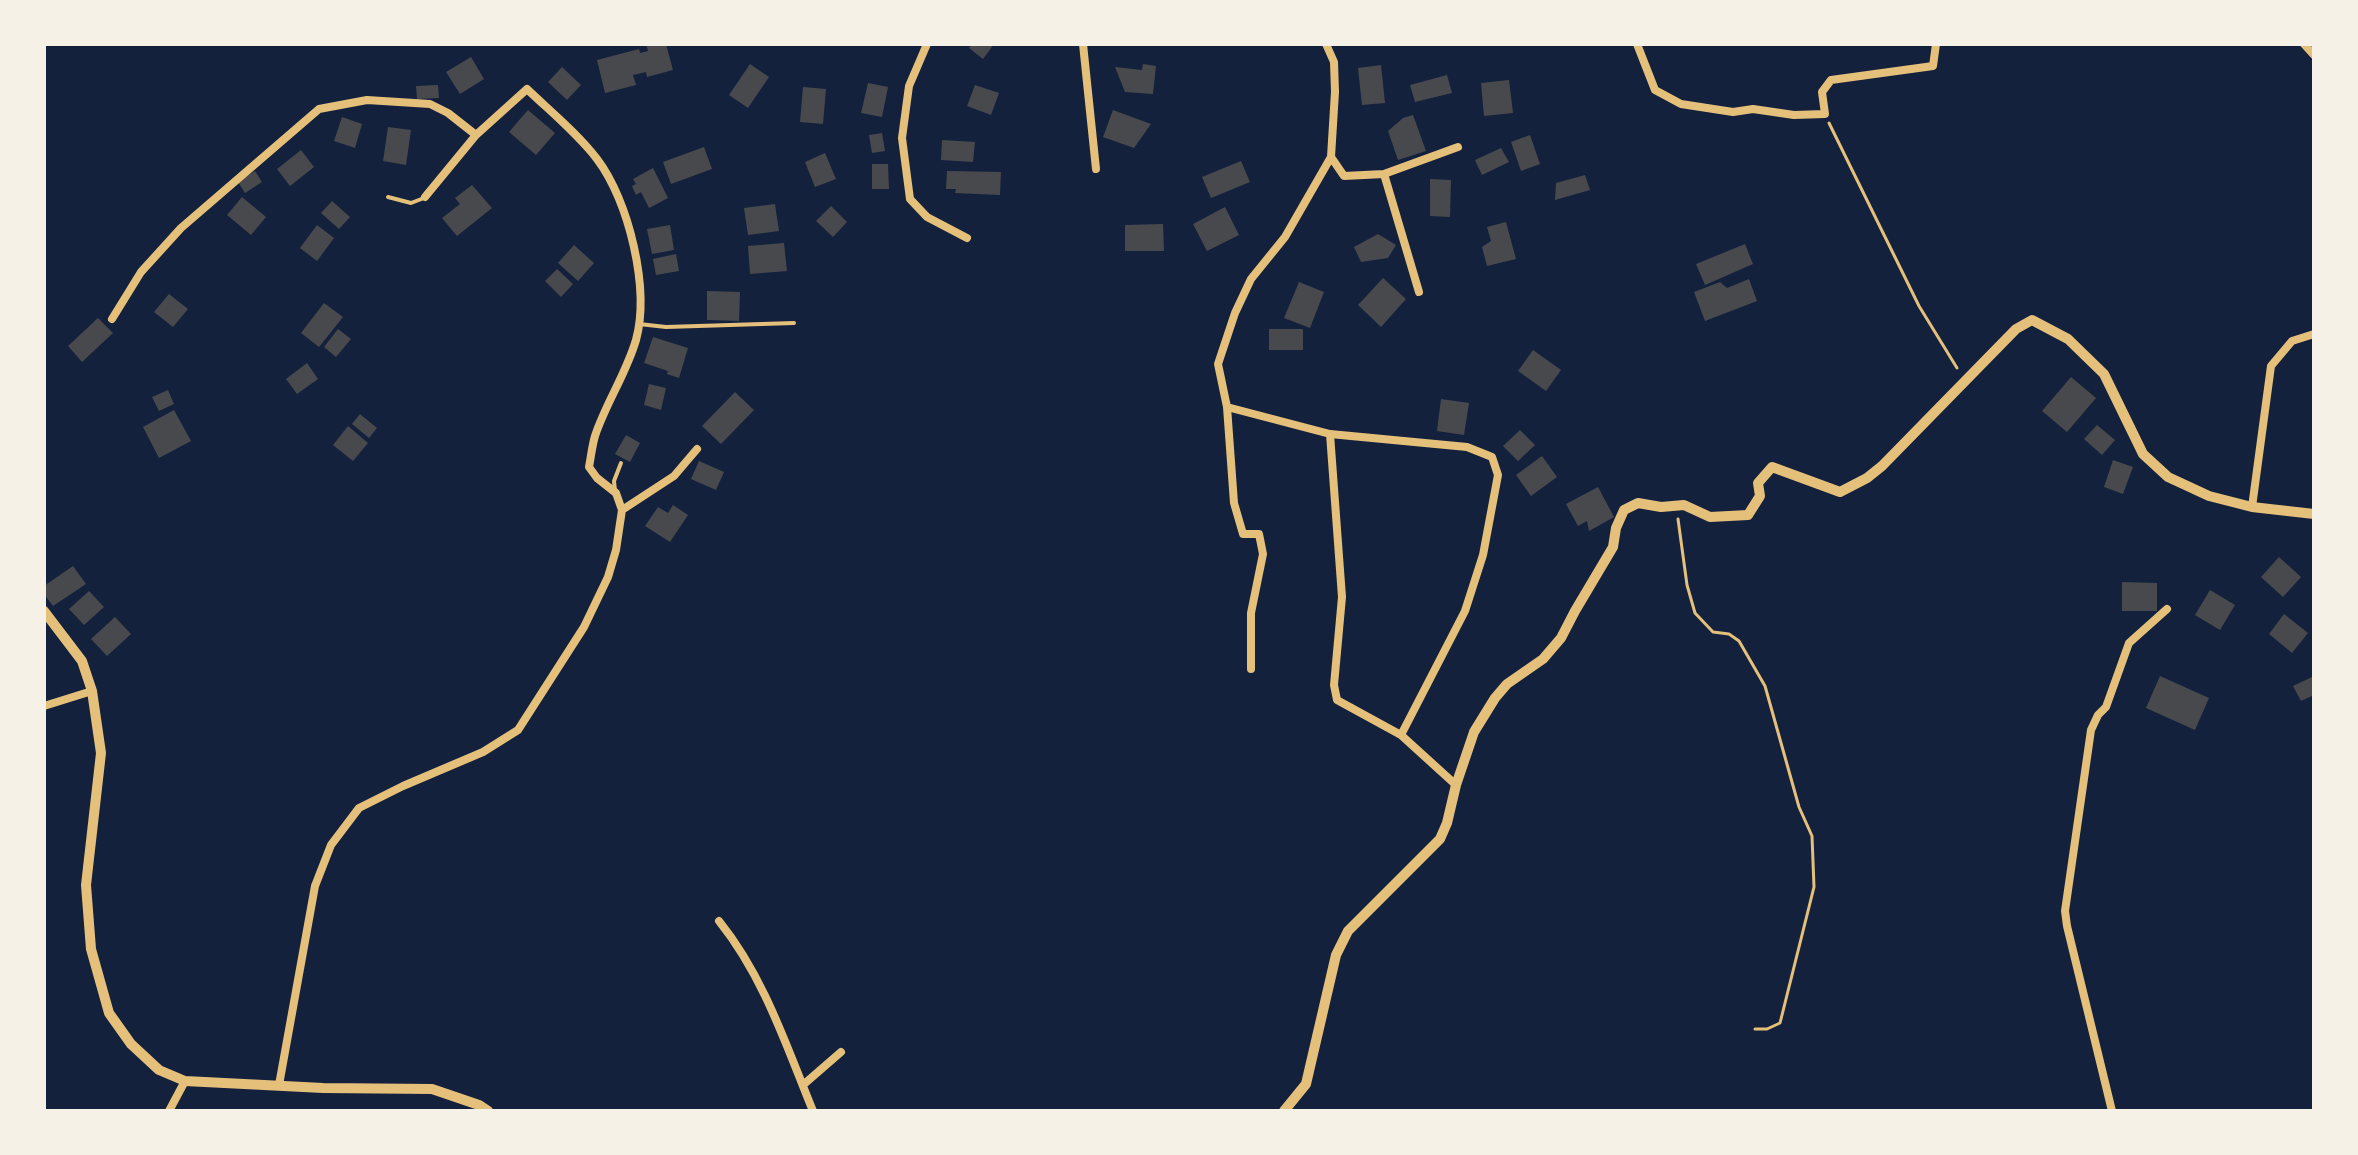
<!DOCTYPE html>
<style>
body{margin:0}
#map{position:relative;width:2358px;height:1155px;overflow:hidden;background:#14213d;font-family:"Roboto Condensed",sans-serif}
canvas{display:block}
.frame{position:absolute;inset:0;border:46px solid #f6f1e7;pointer-events:none}
</style>
<div id="map">
<canvas width="2358" height="1155"></canvas>
<div class="frame"></div>
</div>
<script>
const ctx = document.querySelector('canvas').getContext('2d');
ctx.lineJoin = 'round';
function fillPath(path, color) {
  ctx.fillStyle = color;
  ctx.fill(path, 'evenodd');
}
function strokePath(path, color, width, dash) {
  ctx.strokeStyle = color;
  ctx.lineWidth = width;
  ctx.lineCap = dash ? 'butt' : 'round';
  ctx.setLineDash(dash || []);
  ctx.stroke(path);
}
const building = new Path2D(`
 M646,44H666L673,70L647,77L646,72L633,75L636,85L605,93L597,60L639,49L640,53L648,51Z
 M972,44H994L983,59L969,48Z
 M471,57L484,79L460,94L446,72Z
 M750,64L769,77L748,108L729,95Z
 M1143,64L1156,66L1153,94L1125,92L1115,67L1142,70Z
 M1381,65L1385,103L1362,105L1358,68Z
 M562,67L581,85L567,100L548,82Z
 M1447,75L1452,93L1415,102L1410,85Z
 M1509,80L1513,113L1484,116L1481,83Z
 M868,83L888,87L882,117L861,113Z
 M438,85L439,98L417,99L416,86Z
 M975,85L999,93L991,115L967,106Z
 M803,87L826,89L823,124L800,122Z
 M528,110L555,133L536,155L509,132Z
 M1113,110L1151,124L1134,148L1103,137Z
 M1413,115L1426,151L1398,160L1388,131L1403,118Z
 M342,117L362,124L355,148L334,141Z
 M388,127L411,130L406,165L383,161Z
 M882,133L885,151L872,153L869,135Z
 M1530,135L1540,164L1521,171L1511,142Z
 M942,140L975,142L973,162L941,160Z
 M704,147L712,169L671,184L663,162Z
 M1501,148L1509,162L1482,175L1475,160Z
 M301,150L314,167L290,186L277,169Z
 M825,153L836,179L815,187L805,162Z
 M1241,161L1250,182L1211,198L1202,177Z
 M872,164H888L889,189H872Z
 M653,168L668,198L649,208L641,192L636,195L632,186L636,184L633,179Z
 M255,171L262,182L245,193L238,182Z
 M947,171L1001,172L1000,195L955,193L956,189H946Z
 M1585,175L1590,190L1555,200L1556,183Z
 M1430,179L1451,180L1450,217L1430,216Z
 M472,185L492,208L457,236L442,218L460,204L455,198Z
 M242,197L266,217L251,235L227,215Z
 M332,201L350,217L339,229L321,213Z
 M775,204L779,231L748,235L744,208Z
 M831,206L847,222L833,237L816,221Z
 M1225,207L1239,235L1207,251L1193,224Z
 M1506,222L1516,259L1487,266L1482,247L1491,241L1487,227Z
 M1163,224L1164,251H1125V225Z
 M317,225L334,238L317,261L300,248Z
 M670,225L674,250L652,254L647,229Z
 M1378,234L1396,245L1388,258L1361,262L1354,247Z
 M784,243L787,271L750,274L748,246Z
 M1745,244L1753,264L1705,285L1696,264Z
 M574,245L594,263L578,281L558,263Z
 M676,254L679,271L656,275L653,259Z
 M557,269L573,284L561,297L545,281Z
 M1383,278L1406,299L1381,327L1358,305Z
 M1749,279L1757,301L1705,321L1694,292L1720,282L1727,288Z
 M1299,282L1324,292L1310,328L1284,318Z
 M707,291L740,292L739,321L707,320Z
 M169,294L188,309L173,327L154,312Z
 M324,303L343,317L319,347L301,333Z
 M98,318L113,333L82,362L68,346Z
 M338,329L351,339L336,357L324,347Z
 M1269,329H1303V350H1269Z
 M653,337L688,348L679,378L667,374L668,371L644,363Z
 M1533,350L1561,370L1546,391L1518,371Z
 M307,363L318,379L297,394L286,379Z
 M2071,377L2096,398L2067,432L2042,411Z
 M649,384L666,388L661,410L644,405Z
 M168,390L174,404L159,411L152,397Z
 M735,392L754,410L721,444L702,426Z
 M1441,399L1469,403L1464,435L1437,431Z
 M174,410L191,441L159,458L143,427Z
 M360,414L377,428L369,438L352,424Z
 M2097,425L2115,440L2102,455L2084,439Z
 M348,426L368,443L353,461L333,445Z
 M1520,430L1535,445L1518,461L1503,446Z
 M626,435L640,443L630,462L615,454Z
 M1542,456L1557,477L1531,496L1516,475Z
 M2113,460L2133,467L2123,494L2104,487Z
 M699,461L724,472L716,490L691,479Z
 M1598,487L1614,517L1589,531L1587,521L1578,526L1566,504Z
 M673,505L688,515L670,542L645,526L658,507L668,513Z
 M2279,557L2301,577L2283,597L2261,577Z
 M73,566L86,584L53,606L44,594V586Z
 M2122,582L2157,583V611H2122Z
 M2210,590L2235,605L2220,630L2195,615Z
 M89,591L104,607L84,625L69,609Z
 M2284,614L2308,633L2292,653L2269,634Z
 M115,617L131,634L107,656L91,639Z
 M2160,676L2209,698L2195,730L2146,708Z
 M2314,676V695L2301,701L2293,686Z`);
const path = new Path2D(`
 M1829,123L1919,306L1957,368
 M1678,519L1687,585L1695,613L1713,632L1729,634L1739,641L1765,686L1799,807L1812,836L1814,887L1780,1023L1767,1029H1755`);
const service = new Path2D(`
 M388,197L411,203L424,198
 M639,324L666,327L794,323
 M615,491L614,481L621,463`);
const minor = new Path2D(`
 M927,44L909,86L902,138L910,199L927,217L967,238
 M1083,44L1096,169
 M1326,44L1334,62L1335,92L1331,157L1285,237L1251,279L1235,313L1218,364L1227,407L1330,434L1467,447L1492,457L1498,475L1483,555L1465,611L1401,735
 M1637,44L1655,90L1681,104L1733,112L1753,109L1794,115L1825,114L1822,92L1831,80L1933,66L1936,44
 M2304,44L2314,55
 M1331,157L1344,176L1384,174L1458,147
 M1384,174L1419,292
 M112,319L141,272L181,228L319,109L367,100L430,104L448,113L476,135
 M1227,407L1234,503L1243,534H1259L1263,554L1251,613V669
 M1330,434L1342,597L1334,685L1337,700L1401,735L1456,785
 M2252,507L2271,366L2292,341L2314,334
 M622,510L674,476L697,449
 M44,706L92,691
 M719,921C764,977 786,1045 813,1111
 M279,1085L315,886L331,845L359,808L403,786L483,752L518,730L584,627L608,577L616,550L622,510L616,493L597,478L589,467C591,457 592,446 595,436C606,403 626,374 636,340C650,289 629,201 597,159C577,133 551,112 527,89L476,135L425,197
 M803,1085L841,1052
 M169,1111L185,1081
 M2112,1111L2067,926L2065,911L2091,730L2098,715L2106,707L2129,643L2167,609`);
const tertiary = new Path2D(`
 M44,611L82,661L92,691L101,753L86,885L91,949L109,1013L131,1044L159,1070L185,1081L323,1088L432,1089L479,1105L488,1111
 M1284,1111L1306,1084L1336,955L1348,931L1440,839L1447,823L1456,785L1474,732L1495,698L1507,684L1543,659L1561,638L1575,611L1613,547L1616,528L1624,510L1638,503L1661,507L1684,505L1710,517L1748,515L1760,496L1758,483L1772,467L1840,492L1867,478L1882,466L2016,329L2032,320L2068,339L2104,374L2143,454L2168,477L2209,496L2252,507L2314,514`);
fillPath(building, '#48494c');
strokePath(path, '#e5c07b', 3);
strokePath(service, '#e5c07b', 4);
strokePath(minor, '#e5c07b', 8);
strokePath(tertiary, '#e5c07b', 10);
</script>
